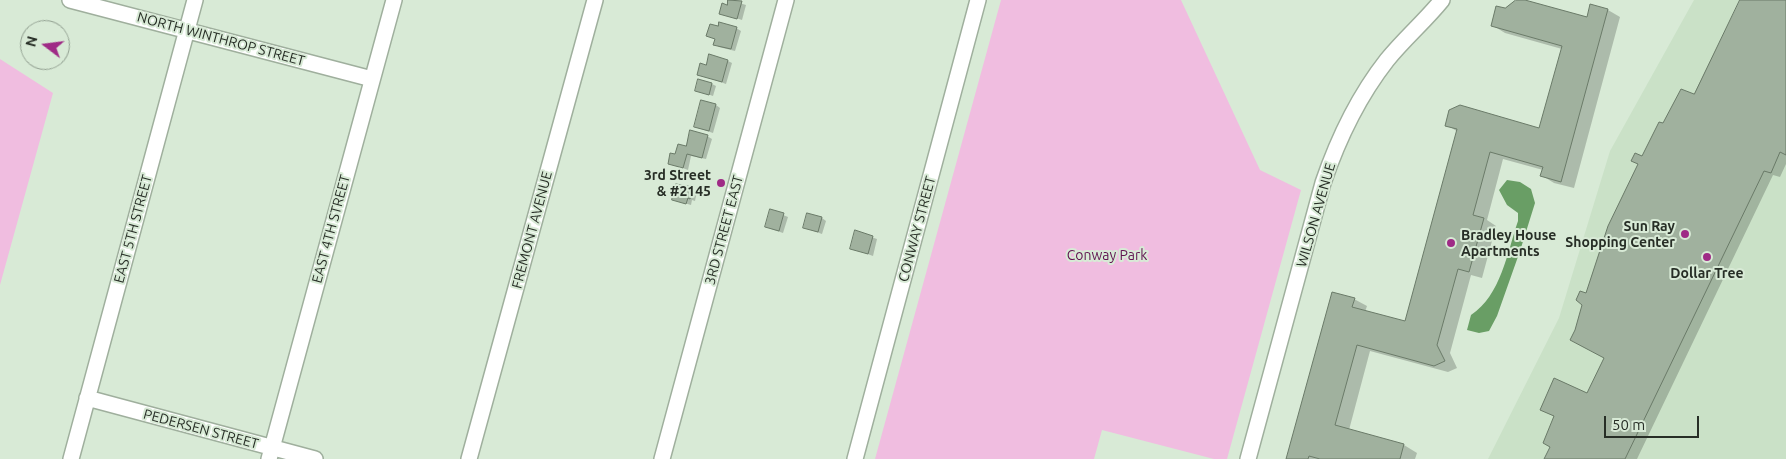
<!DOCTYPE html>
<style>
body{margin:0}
#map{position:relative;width:1786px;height:459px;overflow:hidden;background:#d8ead6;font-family:Ubuntu,sans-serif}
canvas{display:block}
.north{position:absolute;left:20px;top:20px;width:50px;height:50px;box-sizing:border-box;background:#d8ead6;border:1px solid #919f90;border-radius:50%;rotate:285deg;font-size:14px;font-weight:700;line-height:20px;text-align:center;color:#272e26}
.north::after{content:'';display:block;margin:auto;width:18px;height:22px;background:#9f2b86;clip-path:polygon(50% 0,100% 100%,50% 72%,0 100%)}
.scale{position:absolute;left:1604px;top:416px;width:95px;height:22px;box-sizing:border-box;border:2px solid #272e26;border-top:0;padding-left:6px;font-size:15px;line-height:18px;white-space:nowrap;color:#272e26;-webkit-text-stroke:4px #d8ead6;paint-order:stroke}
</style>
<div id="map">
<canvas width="1786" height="459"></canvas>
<div class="north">N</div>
<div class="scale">50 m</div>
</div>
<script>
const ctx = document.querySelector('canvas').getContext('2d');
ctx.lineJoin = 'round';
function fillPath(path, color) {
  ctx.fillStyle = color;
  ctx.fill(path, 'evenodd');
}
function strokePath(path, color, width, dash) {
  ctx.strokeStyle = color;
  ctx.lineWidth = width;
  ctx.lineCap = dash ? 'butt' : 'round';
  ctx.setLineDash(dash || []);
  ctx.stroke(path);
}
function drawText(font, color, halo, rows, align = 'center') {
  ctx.font = font + ' Ubuntu,sans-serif';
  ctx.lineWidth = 4;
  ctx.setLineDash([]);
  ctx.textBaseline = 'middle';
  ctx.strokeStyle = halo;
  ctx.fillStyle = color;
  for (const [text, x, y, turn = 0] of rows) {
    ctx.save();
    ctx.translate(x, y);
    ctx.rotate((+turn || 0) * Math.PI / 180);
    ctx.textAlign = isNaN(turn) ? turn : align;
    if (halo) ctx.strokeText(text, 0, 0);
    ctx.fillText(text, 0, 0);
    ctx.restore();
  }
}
const built = new Path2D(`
 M1694,0H1786V459H1488L1559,318L1610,151Z`);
const green = new Path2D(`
 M1001,0H1181L1260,170L1301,190L1227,459H1214L1102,430L1094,459H875Z
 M0,59L53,93L0,285Z`);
const water = new Path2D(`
 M1507,180L1520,182L1531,189L1535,203L1520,251L1497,316L1489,331L1479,333L1467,330L1471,315C1501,295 1507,253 1518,221V213L1507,205L1499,190Z`);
const shadow = new Path2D(`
 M729,0L746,5L742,20L721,13L728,6Z
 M1518,0L1588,18L1608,10L1620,17L1574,188L1554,183L1541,175L1543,170L1503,159L1487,220L1496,226L1482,278L1471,275L1450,353L1457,368L1448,372L1370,351L1349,430L1404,445L1417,453L1415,459H1288L1354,299L1367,306L1365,312L1405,323L1458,132L1447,125L1540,129L1562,49L1505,33L1492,25L1505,9Z
 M1741,0H1786V164L1780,177L1773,175L1637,459H1545L1552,446L1555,417L1541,409L1588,395L1606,358L1576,331L1587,294L1642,158L1664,125L1695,96Z
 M736,28L741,31L735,51L719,47L715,44L716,39L708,36Z
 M728,61L732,63L726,84L698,74Z
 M712,84L716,86L713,96L696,90Z
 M716,105L720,108L713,133L695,127Z
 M707,136L712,139L706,159L691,156L688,170L669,163L676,156Z
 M677,185L697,191L695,201L692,200L691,205L674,200Z
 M771,210L788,217L783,233L771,229Z
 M822,218L826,221L822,234L805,228Z
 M856,232L877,239L873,256L851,248Z`);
const building = new Path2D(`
 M728,0L742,1L737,19L719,14L722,3L727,5Z
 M1516,0H1525L1587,17L1590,4L1608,9L1561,182L1540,176L1543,167L1490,152L1473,215L1484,218L1469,272L1458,269L1437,345L1445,361L1434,366L1357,345L1335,425L1404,444L1400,459H1320L1309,456L1308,459H1286L1332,292L1355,298L1352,307L1405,321L1457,129L1445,126L1449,110L1460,105L1539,128L1562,46L1491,26L1496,6L1505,8Z
 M1740,0H1786V155L1780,152L1771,173L1764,171L1625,459H1544L1550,447L1543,443L1554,416L1540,410L1554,378L1587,393L1604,358L1570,340L1575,330L1582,305L1576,300L1580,291L1586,293L1608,226L1638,164L1631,161L1635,153L1642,156L1659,122L1663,123L1681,89L1694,94Z
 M719,22L737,27L731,49L713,45L715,39L706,36L710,24L718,26Z
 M709,54L728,60L722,82L697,75L700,63L706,65Z
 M698,79L712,83L709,95L695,91Z
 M701,100L716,104L709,131L694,127Z
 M690,130L708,135L702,158L687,154L683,168L668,164L670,153L675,154L678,144L686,146Z
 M676,184L693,187L690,199L688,198L686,204L672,200Z
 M770,209L784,213L779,231L765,227Z
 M807,213L822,217L818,232L803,228Z
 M855,230L873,236L868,254L850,249Z`);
const minor = new Path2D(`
 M70,0L372,79
 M87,398L315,459
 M71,459L195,0
 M269,459L394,0
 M469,459L595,0
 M662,459L786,0
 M855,459L978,0
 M1248,459L1323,183C1338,139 1358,97 1387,60C1404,39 1425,21 1442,0`);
const markers = [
 [721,183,5,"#9f2b86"],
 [1685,234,5,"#9f2b86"],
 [1451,243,5,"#9f2b86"],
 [1707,257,5,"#9f2b86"]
];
const streetNames = [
 ["NORTH WINTHROP STREET",221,39,15],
 ["WILSON AVENUE",1316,215,-74],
 ["EAST 5TH STREET",133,229,-75],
 ["EAST 4TH STREET",331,229,-75],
 ["CONWAY STREET",917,229,-75],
 ["FREMONT AVENUE",532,230,-75],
 ["3RD STREET EAST",724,230,-75],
 ["PEDERSEN STREET",201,429,15]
];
const poiNames = [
 ["3rd Street",711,175],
 ["& #2145",711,191],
 ["Sun Ray",1675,226],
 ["Shopping Center",1675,242],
 ["Bradley House",1461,235,"left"],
 ["Apartments",1461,251,"left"],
 ["Dollar Tree",1707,273,"center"]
];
const parkNames = [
 ["Conway Park",1107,255]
];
fillPath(built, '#cae1c7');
fillPath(green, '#f0bde0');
fillPath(water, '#699e65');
fillPath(shadow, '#0003');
fillPath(building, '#a0b19e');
strokePath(building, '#6a7a68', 1);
strokePath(minor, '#9faf9d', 18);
strokePath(minor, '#fff', 15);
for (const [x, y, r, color] of markers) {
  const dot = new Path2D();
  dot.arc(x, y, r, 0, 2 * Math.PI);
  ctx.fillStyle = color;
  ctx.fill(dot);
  strokePath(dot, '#d8ead6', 2);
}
drawText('14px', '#272e26', '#d8ead6', streetNames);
drawText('bold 14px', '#272e26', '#d8ead6', poiNames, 'right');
drawText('14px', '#611351', '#d8ead6', parkNames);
</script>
